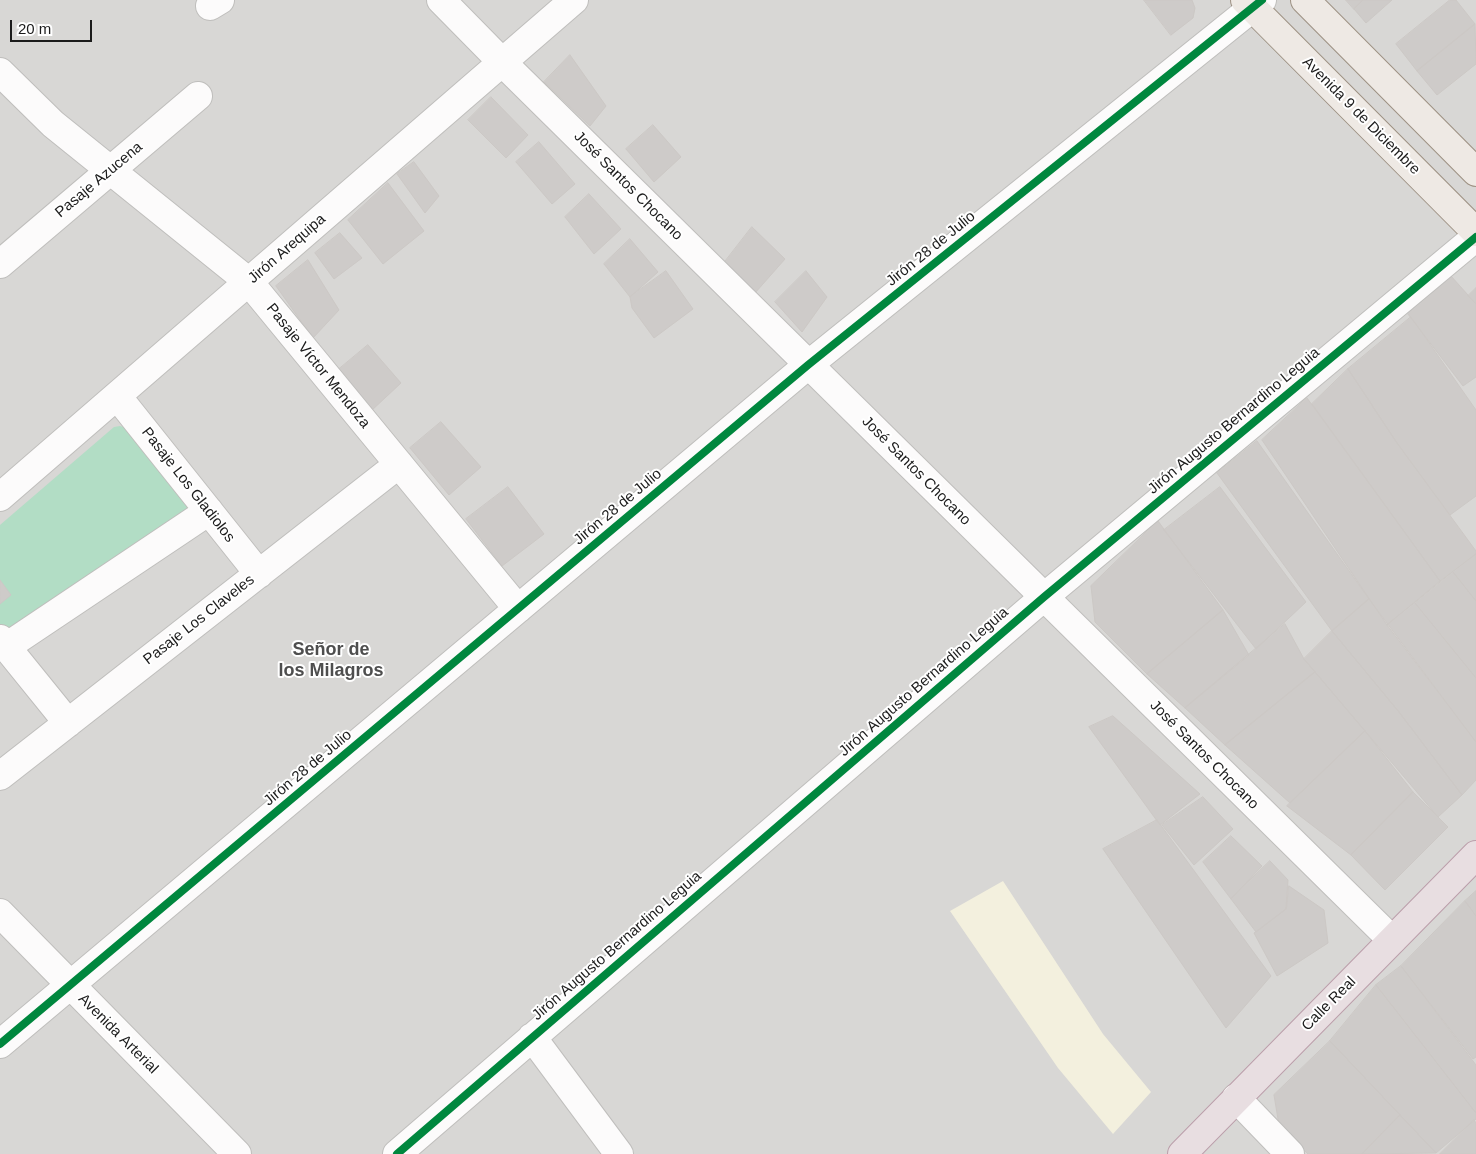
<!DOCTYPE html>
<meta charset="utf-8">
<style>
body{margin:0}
#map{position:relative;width:1476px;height:1154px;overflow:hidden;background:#e9e7e4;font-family:Helvetica,sans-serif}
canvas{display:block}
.scale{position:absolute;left:10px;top:20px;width:82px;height:22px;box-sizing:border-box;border:2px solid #1b1b1b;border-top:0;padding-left:6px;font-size:15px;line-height:18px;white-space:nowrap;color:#1b1b1b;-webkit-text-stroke:4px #fff;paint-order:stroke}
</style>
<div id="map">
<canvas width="1476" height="1154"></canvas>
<div class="scale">20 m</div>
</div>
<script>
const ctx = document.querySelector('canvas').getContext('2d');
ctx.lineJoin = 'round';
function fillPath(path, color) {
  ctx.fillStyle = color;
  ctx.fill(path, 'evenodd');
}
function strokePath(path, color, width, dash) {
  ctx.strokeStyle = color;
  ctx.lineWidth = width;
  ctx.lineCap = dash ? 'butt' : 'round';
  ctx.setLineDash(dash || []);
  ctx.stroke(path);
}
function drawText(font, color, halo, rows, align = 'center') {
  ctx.font = font + ' Helvetica,sans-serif';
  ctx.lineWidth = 4;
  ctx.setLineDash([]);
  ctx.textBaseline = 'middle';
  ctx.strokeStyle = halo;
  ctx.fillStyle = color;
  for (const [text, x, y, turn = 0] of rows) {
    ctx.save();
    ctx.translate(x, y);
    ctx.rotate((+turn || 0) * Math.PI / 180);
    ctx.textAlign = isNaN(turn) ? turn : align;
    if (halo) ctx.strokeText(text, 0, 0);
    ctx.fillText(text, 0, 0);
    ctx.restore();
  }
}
const residential = new Path2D(`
 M0,0H1476V1154H0Z`);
const education = new Path2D(`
 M1003,881L1103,1034L1151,1092L1113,1134L1058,1068L950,911Z`);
const pitch = new Path2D(`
 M120,426L126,428L195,509L11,637L0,628V525L114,427Z`);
const building = new Path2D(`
 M1144,0H1192L1195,8L1193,18L1171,35Z
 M1346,0H1363L1354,9Z
 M1363,0H1392L1366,23L1354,9Z
 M1450,0H1456L1475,24L1417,71L1396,44Z
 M1475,24L1476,64L1437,95L1417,71Z
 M570,55L606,106L590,126L544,82Z
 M491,97L528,135L506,158L468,120Z
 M653,125L681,157L654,182L626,149Z
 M539,142L575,184L552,204L516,162Z
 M414,162L439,196L425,213L397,174Z
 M388,183L424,231L383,264L348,220Z
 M589,194L621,229L594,254L565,217Z
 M752,227L785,259L755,293L724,263Z
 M340,233L362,258L334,279L315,253Z
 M630,239L658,272L630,297L604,264Z
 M308,260L339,310L313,338L276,286Z
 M666,271L693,309L654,338L632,308L630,297Z
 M806,271L827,297L802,332L775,302Z
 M1451,276L1476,304V377L1463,386L1408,314Z
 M1476,288V304L1468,296Z
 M1411,317L1476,410V496L1450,515L1397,443L1348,369Z
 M368,345L401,383L371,411L338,370Z
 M1348,369L1397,443L1476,551V554L1440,581L1312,404Z
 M1307,398L1440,581L1387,625L1262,440Z
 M441,422L481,467L449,495L410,448Z
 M1257,441L1369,599L1332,631L1217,473Z
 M508,487L544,534L502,566L466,519Z
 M1220,487L1306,602L1256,649L1164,530Z
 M1158,521L1223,610L1147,674L1095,622L1091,586Z
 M1476,554V601L1453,572Z
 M1453,572L1476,601V678L1415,603Z
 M0,580L11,595L0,604Z
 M1369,599L1476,742V780L1462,795L1399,712L1332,631Z
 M1415,603L1476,678V742L1387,625Z
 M1223,610L1249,655L1185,708L1147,674Z
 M1285,624L1304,659L1315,672L1225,745L1185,708Z
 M1332,631L1399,712L1462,795L1438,817L1304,659Z
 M1315,672L1365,731L1290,803L1225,745Z
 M1113,716L1200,794L1160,825L1089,727Z
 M1365,731L1413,792L1351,855L1287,806Z
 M1413,792L1448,827L1385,890L1351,855Z
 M1203,797L1233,829L1194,865L1162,825Z
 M1157,820L1271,976L1226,1028L1103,849Z
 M1231,836L1262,866L1231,899L1203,862Z
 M1270,861L1288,880L1286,909L1256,932L1231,899Z
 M1289,886L1324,910L1328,943L1277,976L1254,933L1286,909Z
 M1476,891V916L1465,901Z
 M1465,901L1476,916V1057L1473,1059L1401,966Z
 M1401,966L1476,1065V1113L1376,985Z
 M1376,985L1476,1113V1119L1436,1153L1330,1041Z
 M1330,1041L1400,1115L1362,1154H1308L1279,1125L1274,1095Z
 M1400,1115L1436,1153L1362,1154Z
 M1474,1120L1476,1123V1154H1440Z`);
const minor = new Path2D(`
 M441,0L502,62L1392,940
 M210,6L220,0
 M0,72L53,124L249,282L518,609
 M0,264L198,96
 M117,396L259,574
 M0,497L574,0
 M0,639L68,723
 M6,647L209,511
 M0,776L399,464
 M0,913L237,1154
 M532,1037L619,1154
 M0,1044L808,365L1262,0
 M1236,1098L1290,1154
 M397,1154L1044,597L1476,237`);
const major = new Path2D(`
 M1245,0L1476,232
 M1305,0L1476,172`);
const highway = new Path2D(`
 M1182,1154L1476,855`);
const cycleway = new Path2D(`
 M0,1044L808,365L1262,0
 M397,1154L1044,597L1476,237`);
const streetNames = [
 ["Avenida 9 de Diciembre",1361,116,45],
 ["Pasaje Azucena",99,180,-40],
 ["José Santos Chocano",628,186,45],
 ["Jirón Arequipa",287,249,-41],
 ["Jirón 28 de Julio",931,249,-39],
 ["Pasaje Víctor Mendoza",318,366,51],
 ["Jirón Augusto Bernardino Leguia",1234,421,-40],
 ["José Santos Chocano",916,471,45],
 ["Pasaje Los Gladiolos",188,485,52],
 ["Jirón 28 de Julio",618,507,-40],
 ["Pasaje Los Claveles",199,620,-38],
 ["Jirón Augusto Bernardino Leguia",924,682,-41],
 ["José Santos Chocano",1204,755,45],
 ["Jirón 28 de Julio",308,768,-40],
 ["Jirón Augusto Bernardino Leguia",617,946,-41],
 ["Calle Real",1329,1004,-45],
 ["Avenida Arterial",118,1034,45]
];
const quarterNames = [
 ["Señor de",331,650],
 ["los Milagros",331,671]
];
fillPath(residential, '#d8d7d5');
fillPath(education, '#f3f0de');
fillPath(pitch, '#b2ddc5');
fillPath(building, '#cecbc9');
strokePath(building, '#ccc8c5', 1);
strokePath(minor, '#bfbebc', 30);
strokePath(major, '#9d9183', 30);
strokePath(highway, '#bb9eaa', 30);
strokePath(minor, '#fcfbfb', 28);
strokePath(major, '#eee9e4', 28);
strokePath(highway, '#e8dee1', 28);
strokePath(cycleway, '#00873e', 8);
drawText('15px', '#1b1b1b', '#fff', streetNames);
drawText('bold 18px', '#4e4e4e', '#fff', quarterNames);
</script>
